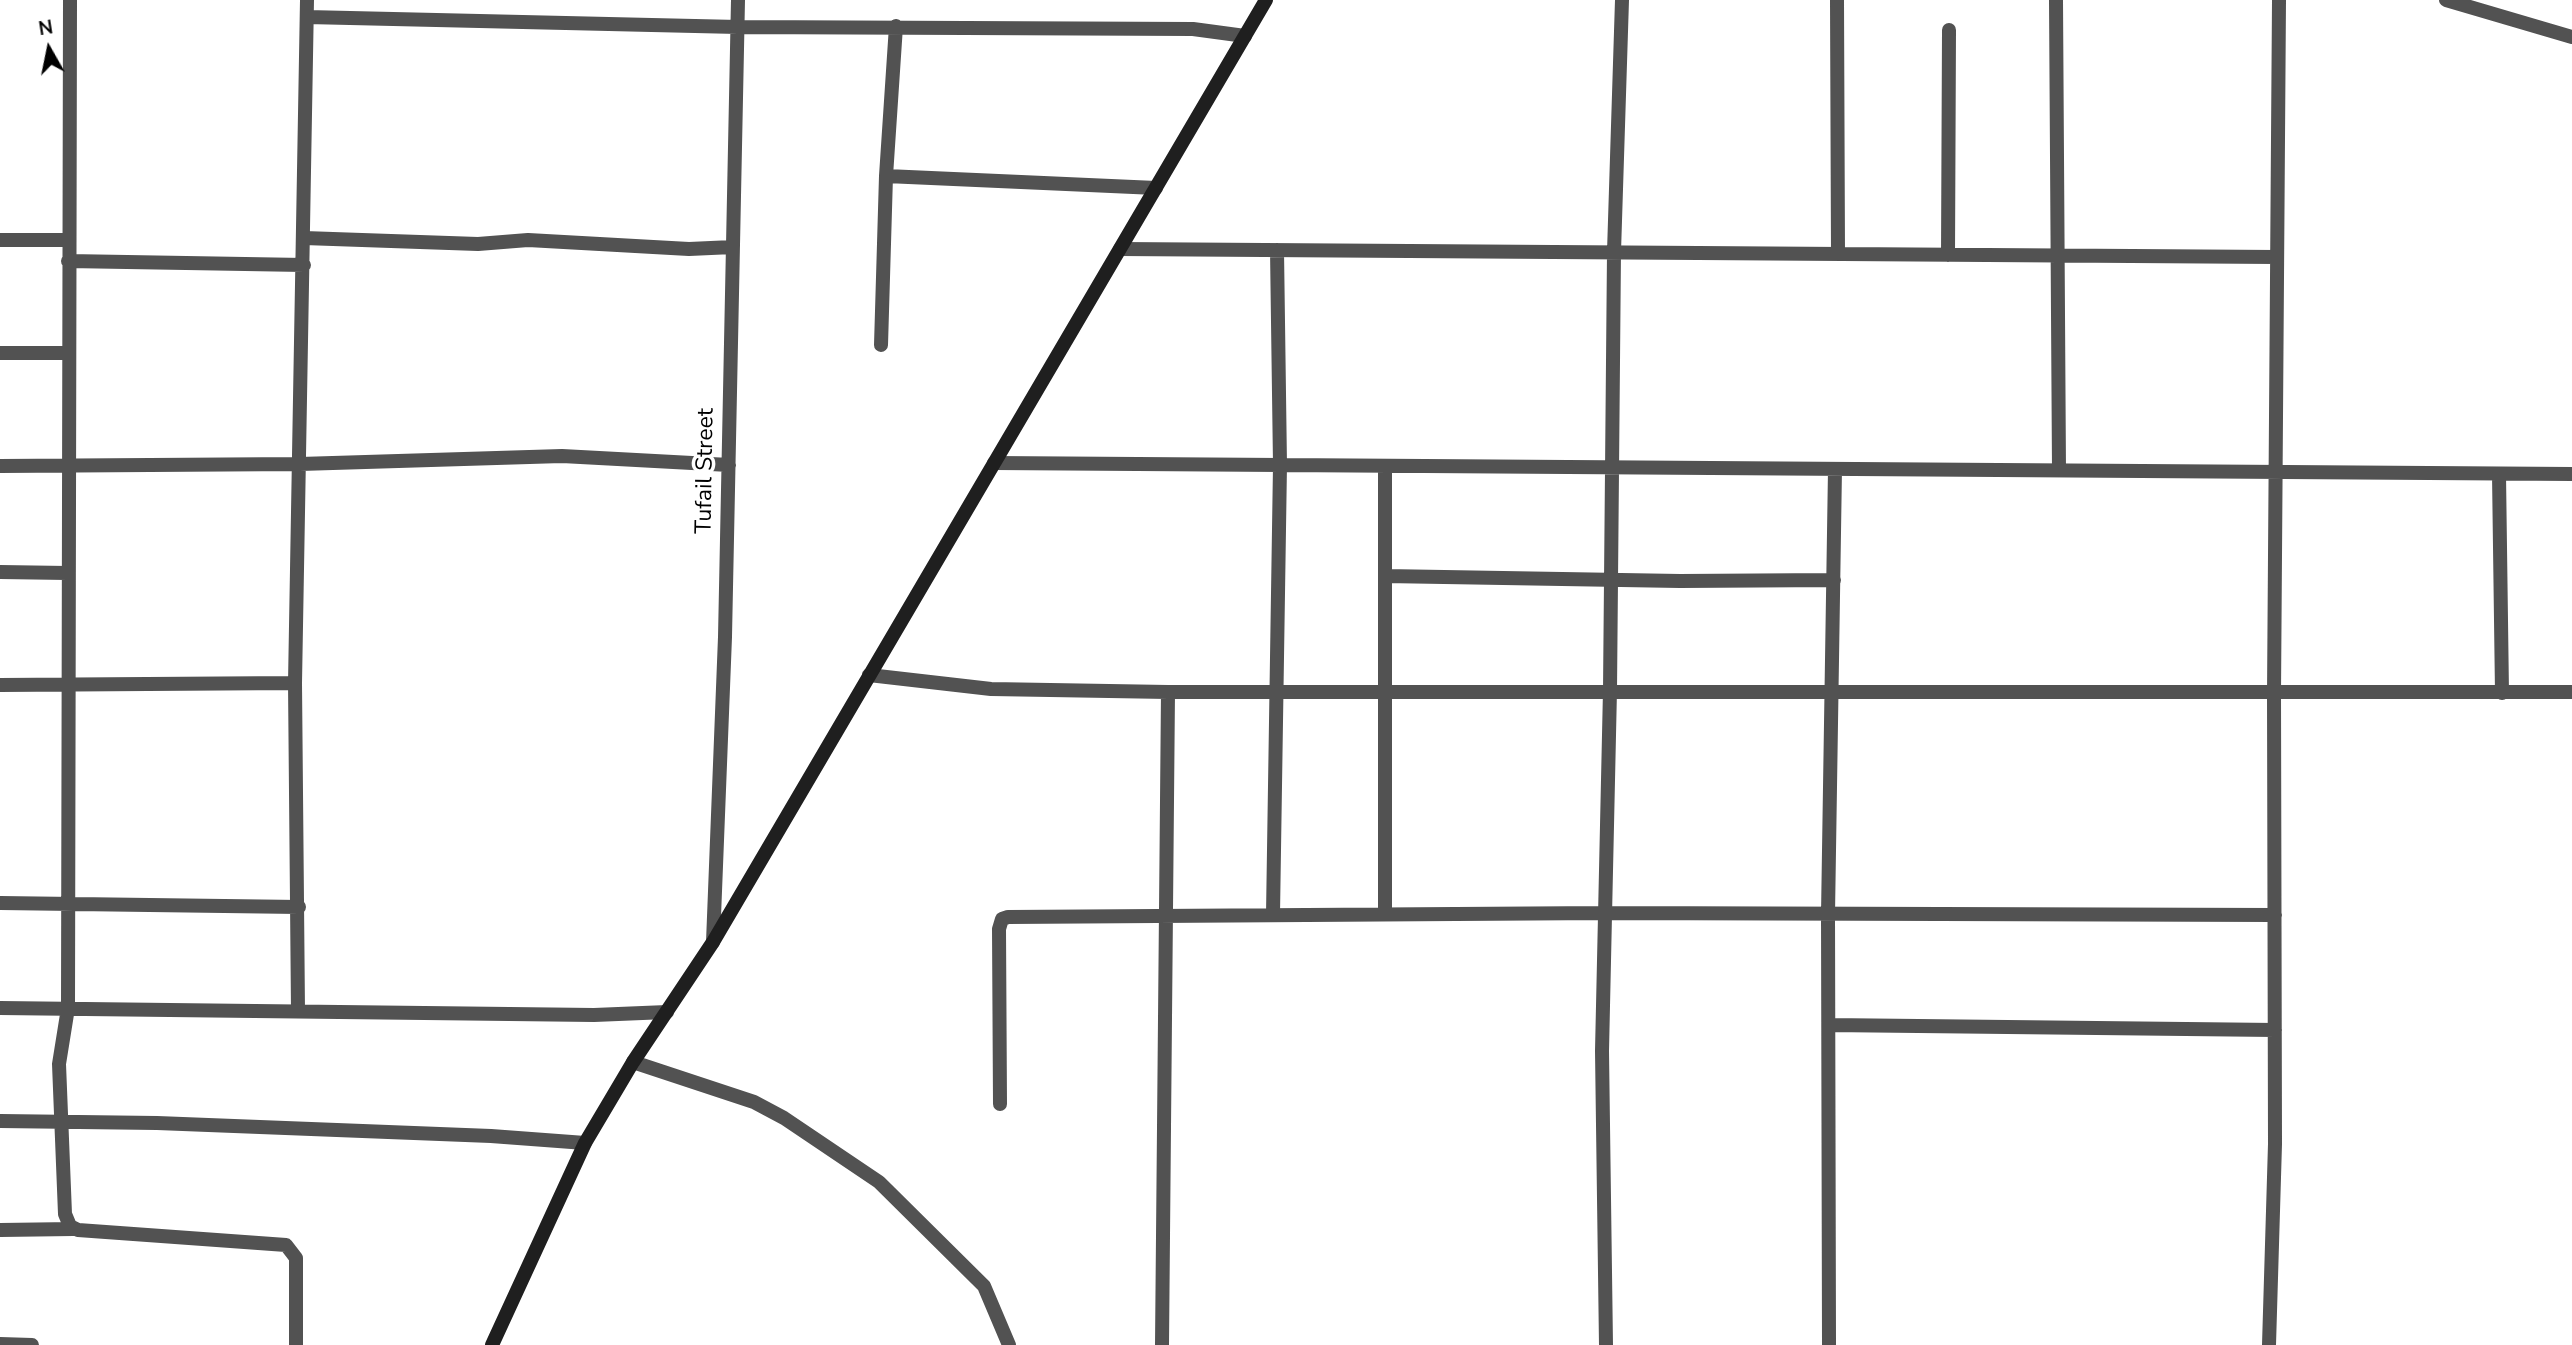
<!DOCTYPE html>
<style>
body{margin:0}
#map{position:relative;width:2572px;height:1345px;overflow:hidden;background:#fff;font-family:"Nunito Sans",sans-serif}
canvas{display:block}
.north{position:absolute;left:14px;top:14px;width:70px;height:70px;-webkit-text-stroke:5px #fff;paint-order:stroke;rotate:351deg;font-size:19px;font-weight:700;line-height:28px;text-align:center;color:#000}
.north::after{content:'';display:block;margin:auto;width:24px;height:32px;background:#000;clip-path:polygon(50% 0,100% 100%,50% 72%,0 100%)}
</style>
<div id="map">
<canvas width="2572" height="1345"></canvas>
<div class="north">N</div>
</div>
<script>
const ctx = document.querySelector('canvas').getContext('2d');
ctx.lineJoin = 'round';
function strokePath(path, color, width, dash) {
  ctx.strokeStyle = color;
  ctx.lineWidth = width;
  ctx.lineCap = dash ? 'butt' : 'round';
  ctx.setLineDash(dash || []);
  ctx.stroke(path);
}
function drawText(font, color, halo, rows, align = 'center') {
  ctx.font = font + ' "Nunito Sans",sans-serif';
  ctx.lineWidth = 7;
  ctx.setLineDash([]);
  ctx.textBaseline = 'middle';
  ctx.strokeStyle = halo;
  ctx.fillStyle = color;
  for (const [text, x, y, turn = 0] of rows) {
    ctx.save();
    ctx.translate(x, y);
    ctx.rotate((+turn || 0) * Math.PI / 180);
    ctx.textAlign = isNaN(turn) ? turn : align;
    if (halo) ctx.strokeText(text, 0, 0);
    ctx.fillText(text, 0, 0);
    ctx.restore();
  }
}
const minor = new Path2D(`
 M70,0L68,1008L59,1064L65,1214L70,1226L78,1230L286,1245L296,1258V1345
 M1837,0L1838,254
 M2056,0L2059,470
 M2446,0L2572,37
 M307,17L738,27L1193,29L1245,36
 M886,176L1156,188
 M304,238L478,244L528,240L689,249L733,247
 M0,240H68
 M1120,249L2276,257
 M1948,255L1949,30
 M68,261L304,265
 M881,345L886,176L896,26
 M0,353H68
 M994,463L2572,474
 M0,466L300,464L562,456L729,465
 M1385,466V914
 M2499,474L2502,693
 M0,572L67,573
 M1385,576L1680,581L1834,580
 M869,675L991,689L1168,692H2572
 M0,685L295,683
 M0,903L299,907
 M1273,914L1280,465L1277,250
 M713,942L725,637L738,0
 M0,1008L594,1015L667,1012
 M298,1011L295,683L307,0
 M1829,1025L2275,1030
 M633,1062L754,1102L784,1118L879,1182L984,1286L1009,1345
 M1000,1104L999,929L1002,919L1008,917L1605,913L2275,915
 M0,1121L157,1123L491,1136L585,1143
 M0,1230L73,1229
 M0,1344L32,1345
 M1162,1345L1168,692
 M1606,1345L1602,1051L1610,690L1614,252L1622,0
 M1829,1345L1828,914L1835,469
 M2269,1345L2275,1144L2274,693L2279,0`);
const secondary = new Path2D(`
 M492,1345L585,1143L633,1062L713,942L1266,0`);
const streetNames = [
 ["Tufail Street",706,471,-89]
];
strokePath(minor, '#525252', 14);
strokePath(secondary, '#1f1f1f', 14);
drawText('23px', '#000', '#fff', streetNames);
</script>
